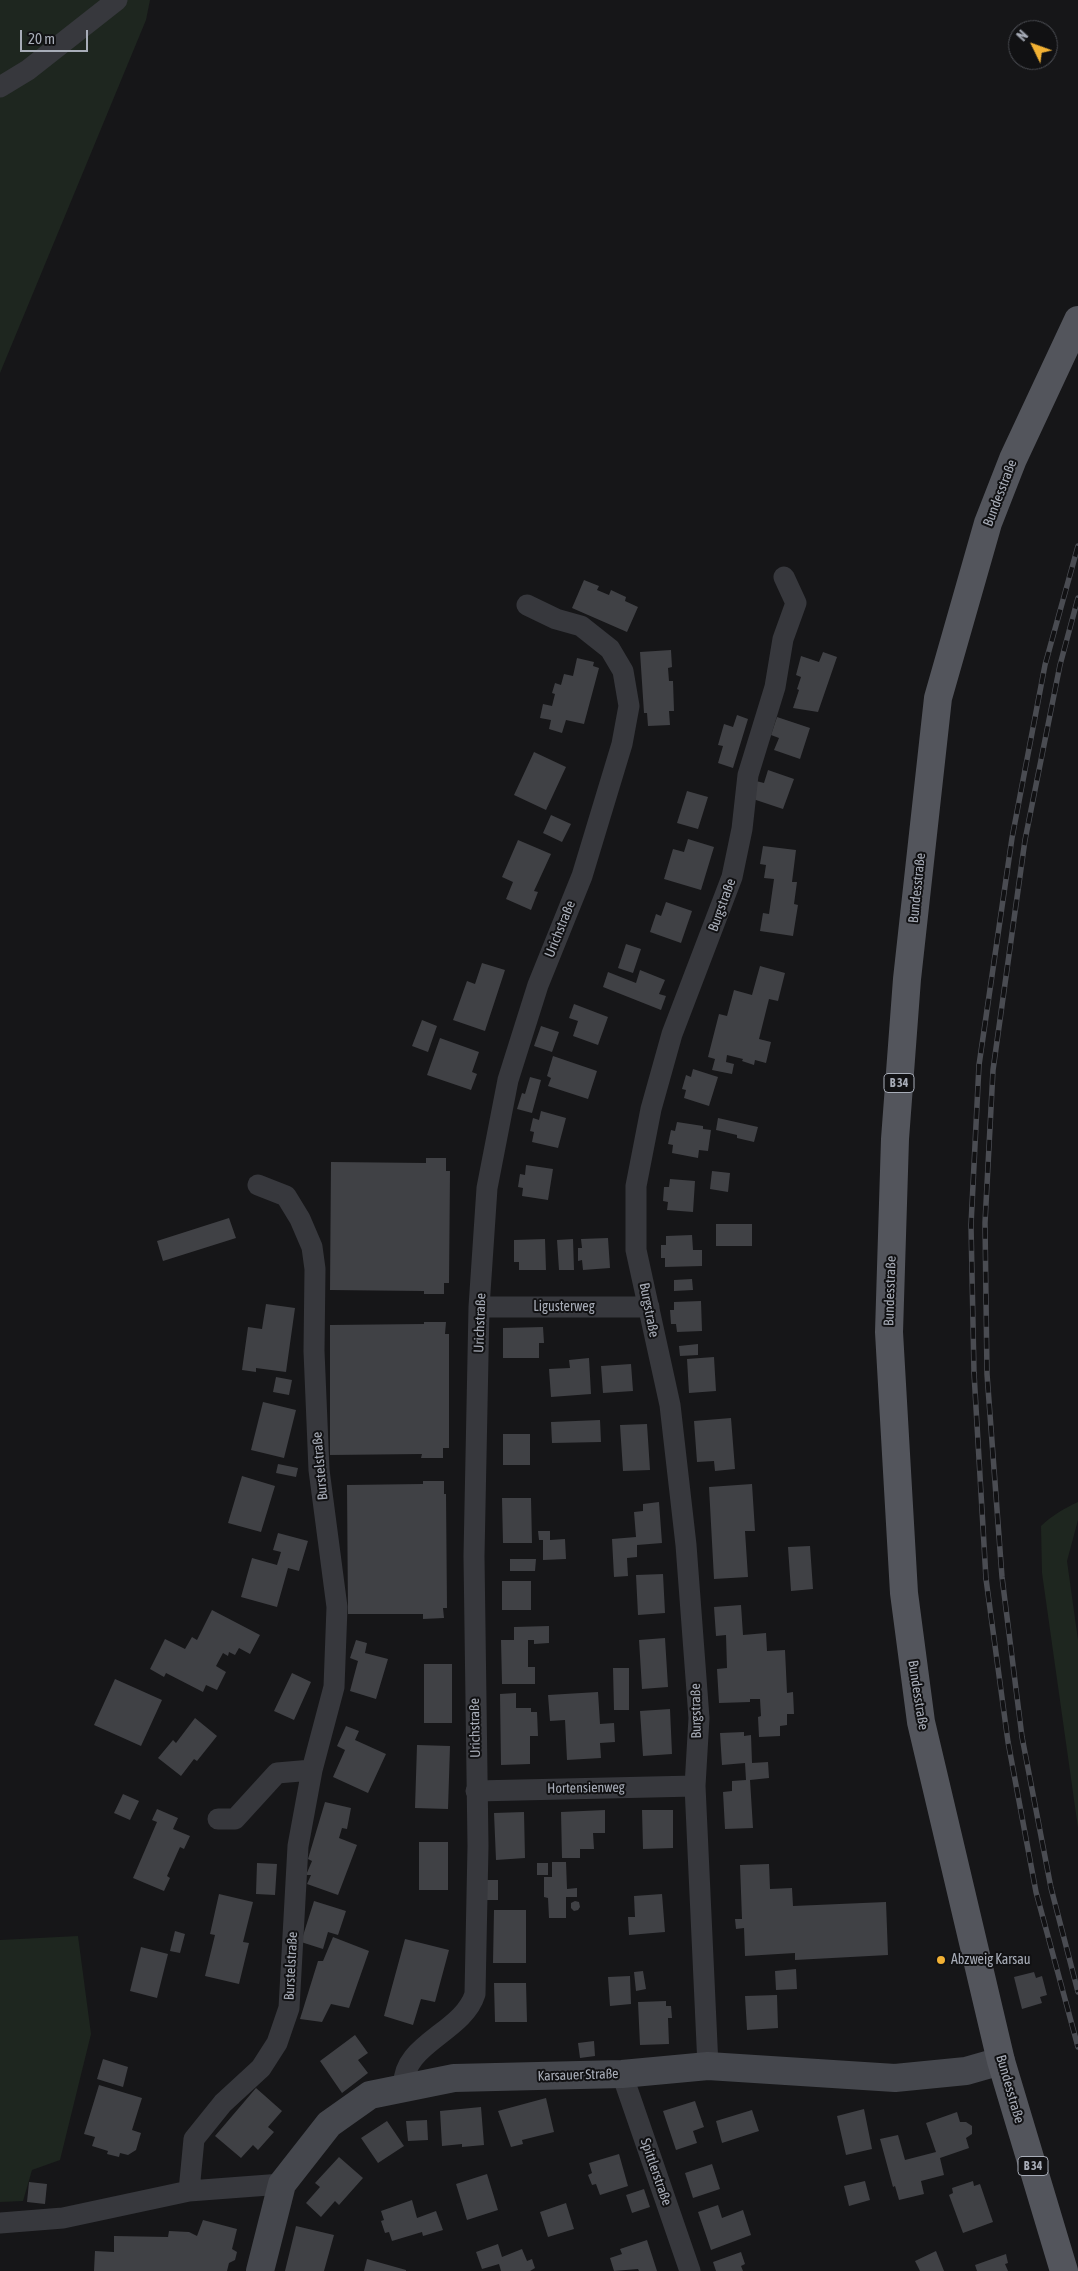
<!DOCTYPE html>
<meta charset="utf-8">
<style>
body{margin:0}
#map{position:relative;width:1078px;height:2271px;overflow:hidden;background:#161618;font-family:"Asap Condensed",sans-serif}
canvas{display:block}
.north{position:absolute;left:1008px;top:20px;width:50px;height:50px;box-sizing:border-box;background:#111113;border:1px solid #4d4f55;border-radius:50%;rotate:312deg;font-size:14px;font-weight:700;line-height:20px;text-align:center;color:#a8adb8}
.north::after{content:'';display:block;margin:auto;width:18px;height:22px;background:#f2b134;clip-path:polygon(50% 0,100% 100%,50% 72%,0 100%)}
.scale{position:absolute;left:20px;top:30px;width:68px;height:22px;box-sizing:border-box;border:2px solid #a8adb8;border-top:0;padding-left:6px;font-size:15px;line-height:18px;white-space:nowrap;color:#a8adb8;-webkit-text-stroke:4px #111113;paint-order:stroke}
</style>
<div id="map">
<canvas width="1078" height="2271"></canvas>
<div class="north">N</div>
<div class="scale">20 m</div>
</div>
<script>
const ctx = document.querySelector('canvas').getContext('2d');
ctx.lineJoin = 'round';
function fillPath(path, color) {
  ctx.fillStyle = color;
  ctx.fill(path, 'evenodd');
}
function strokePath(path, color, width, dash) {
  ctx.strokeStyle = color;
  ctx.lineWidth = width;
  ctx.lineCap = dash ? 'butt' : 'round';
  ctx.setLineDash(dash || []);
  ctx.stroke(path);
}
function drawText(font, color, halo, rows, align = 'center') {
  ctx.font = font + ' "Asap Condensed",sans-serif';
  ctx.lineWidth = 4;
  ctx.setLineDash([]);
  ctx.textBaseline = 'middle';
  ctx.strokeStyle = halo;
  ctx.fillStyle = color;
  for (const [text, x, y, turn = 0] of rows) {
    ctx.save();
    ctx.translate(x, y);
    ctx.rotate((+turn || 0) * Math.PI / 180);
    ctx.textAlign = isNaN(turn) ? turn : align;
    if (halo) ctx.strokeText(text, 0, 0);
    ctx.fillText(text, 0, 0);
    ctx.restore();
  }
}
const green = new Path2D(`
 M0,0H150L146,20L0,373Z
 M1078,1502V1520L1067,1561L1078,1640V1828L1042,1573L1041,1526C1053,1515 1063,1509 1078,1502Z
 M78,1936L91,2034L60,2160L32,2170L23,2201L0,2202V1940Z`);
const building = new Path2D(`
 M584,580L599,586L597,590L609,595L611,590L626,597L625,601L638,607L627,632L572,608Z
 M671,650L672,667L668,668L669,681H673L674,711H669L670,725L648,726L647,713H644L640,652Z
 M823,652L837,657L818,712L793,708L799,690L797,689L801,677L796,675L801,656L819,662Z
 M577,658L594,662L593,666L599,668L584,724L566,720L562,733L549,729L551,720L540,718L543,704L552,706L555,694L552,693L555,683L561,685L564,674L573,676Z
 M737,715L748,719L733,768L718,763L723,746L718,745L724,724L733,727Z
 M777,717L810,728L800,759L774,750L779,738L771,735Z
 M534,752L566,767L546,810L514,795Z
 M768,770L794,779L783,809L750,798L756,781L764,783Z
 M687,791L708,797L698,829L677,823Z
 M551,815L571,824L562,842L543,833Z
 M688,839L714,847L701,890L664,879L673,849L684,852Z
 M518,840L551,854L534,891L538,892L531,910L506,899L513,882L502,877Z
 M763,846L796,850L792,882H797L794,904L798,905L793,936L760,931L763,913L769,914L774,879L764,878L766,865L760,864Z
 M666,902L692,911L681,943L650,932L656,914L661,916Z
 M626,944L641,949L633,973L618,968Z
 M482,963L505,970L485,1031L453,1020L467,981L475,984Z
 M760,966L785,973L778,1001L769,999L759,1039L771,1042L766,1063L755,1060L754,1065L742,1061L743,1059L727,1055L726,1062L734,1064L732,1074L712,1070L715,1059L708,1057L719,1014L727,1016L734,990L752,995Z
 M640,970L665,980L659,994L666,996L661,1010L603,987L608,972L636,983Z
 M574,1004L608,1017L598,1045L573,1036L578,1021L569,1018Z
 M422,1020L437,1026L428,1052L412,1046Z
 M541,1026L559,1032L552,1052L534,1046Z
 M440,1038L479,1052L472,1072L477,1074L471,1090L427,1075Z
 M553,1056L597,1071L588,1099L548,1086L551,1078L547,1076Z
 M693,1069L718,1077L709,1106L684,1098L686,1090L682,1089L686,1075L691,1077Z
 M530,1077L541,1080L532,1113L517,1109L522,1093L525,1094Z
 M541,1111L566,1118L558,1148L532,1142L534,1132L530,1131L533,1118L539,1120Z
 M718,1118L758,1127L754,1142L737,1138V1135L716,1130Z
 M677,1122L703,1126V1129L711,1130L708,1151L699,1150L698,1158L672,1153L673,1145L668,1144L671,1130L675,1131Z
 M426,1158H446V1171H450L449,1283H444V1294H424V1291L330,1290L331,1162L426,1163Z
 M526,1165L553,1169L548,1200L522,1196L523,1188L518,1187L520,1174L525,1175Z
 M712,1171L730,1173L728,1192L710,1189Z
 M670,1179L695,1181L693,1212L667,1210L668,1202L663,1201L664,1187H669Z
 M229,1218L236,1238L163,1261L157,1241Z
 M716,1224H752V1246H716Z
 M692,1235L693,1250H702V1266L665,1267V1258H661V1245H666V1236Z
 M608,1238L610,1268L583,1270L582,1260L578,1261V1248H582L581,1239Z
 M545,1239L546,1270H519V1262H514V1240Z
 M573,1239L574,1270H559L557,1240Z
 M692,1279L693,1290L674,1291V1280Z
 M701,1301L702,1331L677,1332L676,1324H671L670,1310H674V1302Z
 M266,1304L295,1308L286,1372L256,1368V1372L242,1370L248,1327L262,1329Z
 M424,1322H446L445,1334H449V1448H443V1458H421L422,1454L330,1455V1325L424,1324Z
 M543,1327L544,1343H539V1358H503V1328Z
 M698,1344V1355L680,1356L679,1346Z
 M714,1357L716,1391L689,1393L687,1359Z
 M589,1358L591,1394L551,1397L549,1369L570,1368L569,1360Z
 M631,1364L633,1391L603,1393L601,1366Z
 M276,1377L292,1380L289,1395L273,1392Z
 M263,1402L296,1410L284,1458L251,1450Z
 M731,1418L735,1469L715,1471L714,1461L697,1462L694,1421Z
 M600,1420L601,1442L552,1443L551,1422Z
 M647,1424L650,1470L623,1471L620,1425Z
 M503,1434H530V1465H503Z
 M278,1464L298,1468L296,1477L276,1473Z
 M242,1476L275,1486L261,1532L228,1523Z
 M423,1481H444V1494H446L447,1608H443L444,1618L423,1619V1614H348L347,1485L423,1484Z
 M752,1484L755,1531H745L748,1577L714,1579L709,1487Z
 M502,1498H531L532,1543H503Z
 M659,1502L662,1543L637,1545V1557L627,1558L628,1576L614,1577L612,1539L636,1537L634,1512L643,1511V1504Z
 M538,1531H550V1540L565,1539L566,1559L543,1560V1540H539Z
 M278,1533L308,1541L299,1571L288,1568L277,1607L241,1597L252,1558L277,1565L281,1552L273,1550Z
 M810,1546L813,1589L791,1591L788,1547Z
 M510,1559H536L535,1571H510Z
 M663,1574L665,1613L638,1615L636,1575Z
 M502,1581H531V1610H502Z
 M741,1605L743,1635L766,1633L767,1651L785,1650L787,1693L793,1692L794,1714H787V1725L780,1726V1736L759,1737L758,1717L761,1716L760,1699H750V1702L719,1703L717,1669L727,1668L726,1635L716,1636L714,1607Z
 M212,1610L260,1635L250,1654L239,1648L235,1655L229,1652L228,1656L223,1653L216,1666L226,1672L217,1690L206,1685L203,1692L166,1673L164,1677L150,1669L165,1639L185,1649L192,1637L197,1640Z
 M549,1626V1643L534,1644V1640H528V1667H535V1684H502L501,1640H514V1627Z
 M665,1638L668,1687L642,1689L639,1640Z
 M356,1640L367,1643L365,1653L388,1659L376,1699L350,1691L358,1661L350,1658Z
 M424,1664H452V1723H424Z
 M613,1668H629V1710H614Z
 M292,1673L311,1682L294,1720L274,1711Z
 M115,1679L162,1700L141,1746L94,1725Z
 M598,1692L600,1724L614,1723L615,1742L600,1743L601,1758L567,1760L565,1720L550,1721L548,1695Z
 M516,1693V1708H531V1712H537L538,1736H530V1764L501,1765L500,1694Z
 M670,1709L672,1754L643,1756L640,1711Z
 M195,1718L217,1736L197,1761L194,1759L181,1776L158,1758L173,1740L176,1743Z
 M346,1726L359,1731L355,1740L386,1754L368,1793L333,1777L345,1750L337,1746Z
 M744,1732V1736L751,1735L752,1763L768,1762L769,1778L750,1780L753,1828L725,1829L723,1792L732,1791V1781L746,1780L745,1763L722,1765L720,1733Z
 M417,1745L450,1746L448,1809L415,1808Z
 M123,1794L139,1801L130,1820L114,1813Z
 M325,1802L351,1808L347,1829L342,1828L339,1838L357,1845L338,1895L307,1884L311,1875H306L312,1861L308,1859Z
 M157,1809L178,1818L173,1829L190,1836L184,1849L180,1847L167,1876L170,1878L164,1891L133,1878L157,1822L152,1820Z
 M605,1810V1833H593L594,1849H580V1858H562L561,1812Z
 M642,1810H673V1848L643,1849Z
 M524,1812L525,1858L496,1860L494,1813Z
 M419,1842H448V1890H419Z
 M552,1862H566L567,1889L577,1888V1897H566V1918H549L548,1898L544,1897V1877H552Z
 M257,1863L277,1864L275,1895L256,1894Z
 M537,1863H548V1875H537Z
 M769,1864L770,1889L792,1888L793,1906L886,1902L888,1955L795,1960V1953L745,1956L744,1928L736,1929L735,1919H742L740,1865Z
 M485,1880H498V1900H486Z
 M219,1894L253,1902L243,1942L249,1943L239,1984L205,1976L215,1935L210,1934Z
 M662,1894L665,1932L629,1935L628,1917H635L634,1896Z
 M314,1901L346,1911L338,1935L328,1932L323,1949L301,1942Z
 M575,1901L579,1902L580,1907L578,1910L574,1911L571,1908V1903Z
 M494,1910H526V1963H493Z
 M175,1931L185,1934L180,1953L170,1951Z
 M333,1937L369,1951L349,2008L331,2004L322,2022L300,2019L318,1961H323Z
 M405,1939L449,1950L435,2002L421,1999L413,2025L384,2016Z
 M141,1947L168,1954L157,1998L130,1991Z
 M796,1969L797,1989L776,1990L775,1971Z
 M643,1971L646,1989L636,1991L634,1972Z
 M1034,1972L1036,1978L1042,1976L1047,1995L1040,1997L1042,2003L1022,2009L1014,1977Z
 M630,1976L631,2004L610,2006L608,1977Z
 M494,1983H526L527,2022H495Z
 M777,1995L778,2028L747,2030L745,1996Z
 M666,2001V2006H671L672,2018H668L669,2044L640,2045L638,2002Z
 M355,2035L368,2053L358,2060L368,2073L342,2093L320,2061Z
 M594,2041L595,2056L580,2058L578,2043Z
 M103,2059L128,2067L123,2087L97,2079Z
 M99,2085L142,2098L132,2130L141,2133L136,2150L128,2155L120,2153L119,2157L107,2154L108,2151L92,2146L95,2137L84,2134Z
 M256,2088L282,2111L268,2127L274,2132L258,2150L253,2145L241,2158L215,2136Z
 M546,2098L554,2132L522,2140L523,2144L511,2147L498,2111Z
 M695,2101L704,2127L693,2131L697,2143L676,2150L663,2111Z
 M481,2107L484,2145L462,2147V2144L442,2146L440,2111Z
 M864,2109L872,2149L846,2155L837,2116Z
 M752,2110L759,2131L722,2143L716,2121Z
 M957,2112L960,2122H966L972,2126V2134L966,2138L969,2148L940,2158L944,2175L921,2181L924,2194L899,2200L895,2186L893,2187L880,2139L898,2135L905,2160L936,2152L926,2123Z
 M427,2120L428,2140L408,2141L406,2121Z
 M387,2121L404,2146L378,2163L361,2138Z
 M619,2154L628,2186L600,2195L596,2184L592,2185L588,2175L592,2173L589,2163Z
 M339,2157L363,2178L339,2205L335,2201L321,2217L306,2203L320,2187L315,2183Z
 M712,2164L720,2189L693,2198L685,2173Z
 M487,2174L498,2210L467,2220L456,2184Z
 M865,2181L870,2200L849,2206L844,2186Z
 M973,2181L974,2186L980,2184L993,2222L963,2233L949,2195L953,2193L952,2188Z
 M29,2182L47,2184L45,2204L27,2202Z
 M644,2189L650,2207L632,2213L626,2195Z
 M412,2200L417,2218L436,2211L443,2230L423,2236L422,2232L392,2241L389,2232L385,2233L381,2221L384,2220L381,2211Z
 M566,2203L574,2229L548,2237L540,2212Z
 M718,2205L722,2218L743,2210L751,2235L711,2250L698,2212Z
 M203,2220L237,2229L232,2249L237,2252L235,2260L229,2263L227,2271H94L95,2251L114,2252V2236L168,2237L169,2231L189,2232L197,2236Z
 M296,2226L334,2235L324,2271H285Z
 M647,2240L657,2271H639L638,2269L614,2271L610,2258L622,2254L620,2249Z
 M498,2244L502,2257L522,2249L527,2261L532,2259L535,2268L530,2271H501L499,2264L482,2269L476,2252Z
 M936,2251L944,2271H920L915,2261Z
 M741,2252L745,2264L741,2266L743,2271H716L713,2262Z
 M1006,2254L1008,2263L1005,2264L1008,2271H977L975,2265Z
 M367,2259L406,2270V2271H364Z`);
const street = new Path2D(`
 M0,87L28,70L117,0
 M479,1307H649
 M476,1791L695,1786
 M218,1819H235L277,1773L312,1770
 M708,2066L695,1786L699,1718L686,1545L670,1405L636,1250V1186L651,1109L672,1034L732,877L742,829L748,775L775,687L783,639L796,603L784,577
 M622,2074L690,2271
 M404,2088C400,2044 463,2033 475,1994L478,1846L474,1556L479,1307L487,1188L508,1080L538,985L582,876L622,744L629,706L623,671L610,649L581,626L556,619L527,605
 M189,2191L194,2139L223,2103L261,2068L277,2043L289,2008L298,1846L312,1770L334,1687L337,1607L319,1470L314,1351L315,1269L312,1247L300,1219L286,1196L258,1185
 M0,2223L63,2218L189,2191L282,2184`);
const secondary = new Path2D(`
 M260,2271L282,2184L329,2124L370,2095L454,2078L622,2074L708,2066L895,2078L966,2071L1001,2061`);
const primary = new Path2D(`
 M1064,2271L1001,2061L921,1722L904,1593L889,1332L895,1139L907,979L938,698L988,523L1013,459L1078,320`);
const rail = new Path2D(`
 M1078,546L1045,665L1012,838L979,1065L971,1225L974,1373L986,1579L1008,1742L1036,1892L1078,2047
 M1078,598L1060,665L1025,840L993,1070L985,1223L987,1374L1002,1577L1022,1737L1051,1888L1078,1992`);
const markers = [
 [941,1960,5,"#f2b134"]
];
const shields = [
 [899,1083,30],
 [1033,2166,30]
];
const shieldNames = [
 ["B 34",899,1083],
 ["B 34",1033,2166]
];
const streetNames = [
 ["Bundesstraße",1000,493,-69],
 ["Bundesstraße",917,888,-84],
 ["Burgstraße",722,905,-70],
 ["Urichstraße",560,929,-68],
 ["Bundesstraße",890,1291,-88],
 ["Ligusterweg",564,1307],
 ["Burgstraße",649,1310,79],
 ["Urichstraße",480,1323,-88],
 ["Burstelstraße",320,1466,-95],
 ["Bundesstraße",918,1695,81],
 ["Burgstraße",696,1711,-91],
 ["Urichstraße",475,1728,-91],
 ["Hortensienweg",586,1788,-1],
 ["Burstelstraße",291,1966,-87],
 ["Karsauer Straße",578,2075,-2],
 ["Bundesstraße",1010,2089,74],
 ["Spittlerstraße",656,2172,71]
];
const poiNames = [
 ["Abzweig Karsau",951,1960]
];
fillPath(green, '#1e261f');
fillPath(building, '#404145');
strokePath(street, '#37383d', 21);
strokePath(secondary, '#45474d', 28);
strokePath(primary, '#53555c', 28);
strokePath(rail, '#4a4c52', 5.5);
strokePath(rail, '#111113', 4, [11]);
for (const [x, y, r, color] of markers) {
  const dot = new Path2D();
  dot.arc(x, y, r, 0, 2 * Math.PI);
  ctx.fillStyle = color;
  ctx.fill(dot);
  strokePath(dot, '#111113', 2);
}
for (const [x, y, w] of shields) {
  const box = new Path2D();
  box.roundRect(x - w / 2, y - 9.5, w, 19, 4);
  ctx.fillStyle = '#111113';
  ctx.fill(box);
  strokePath(box, '#a8adb8', 1);
}
drawText('bold 12px', '#a8adb8', null, shieldNames);
drawText('14px', '#a8adb8', '#111113', streetNames);
drawText('14px', '#a8adb8', '#111113', poiNames, 'left');
</script>
